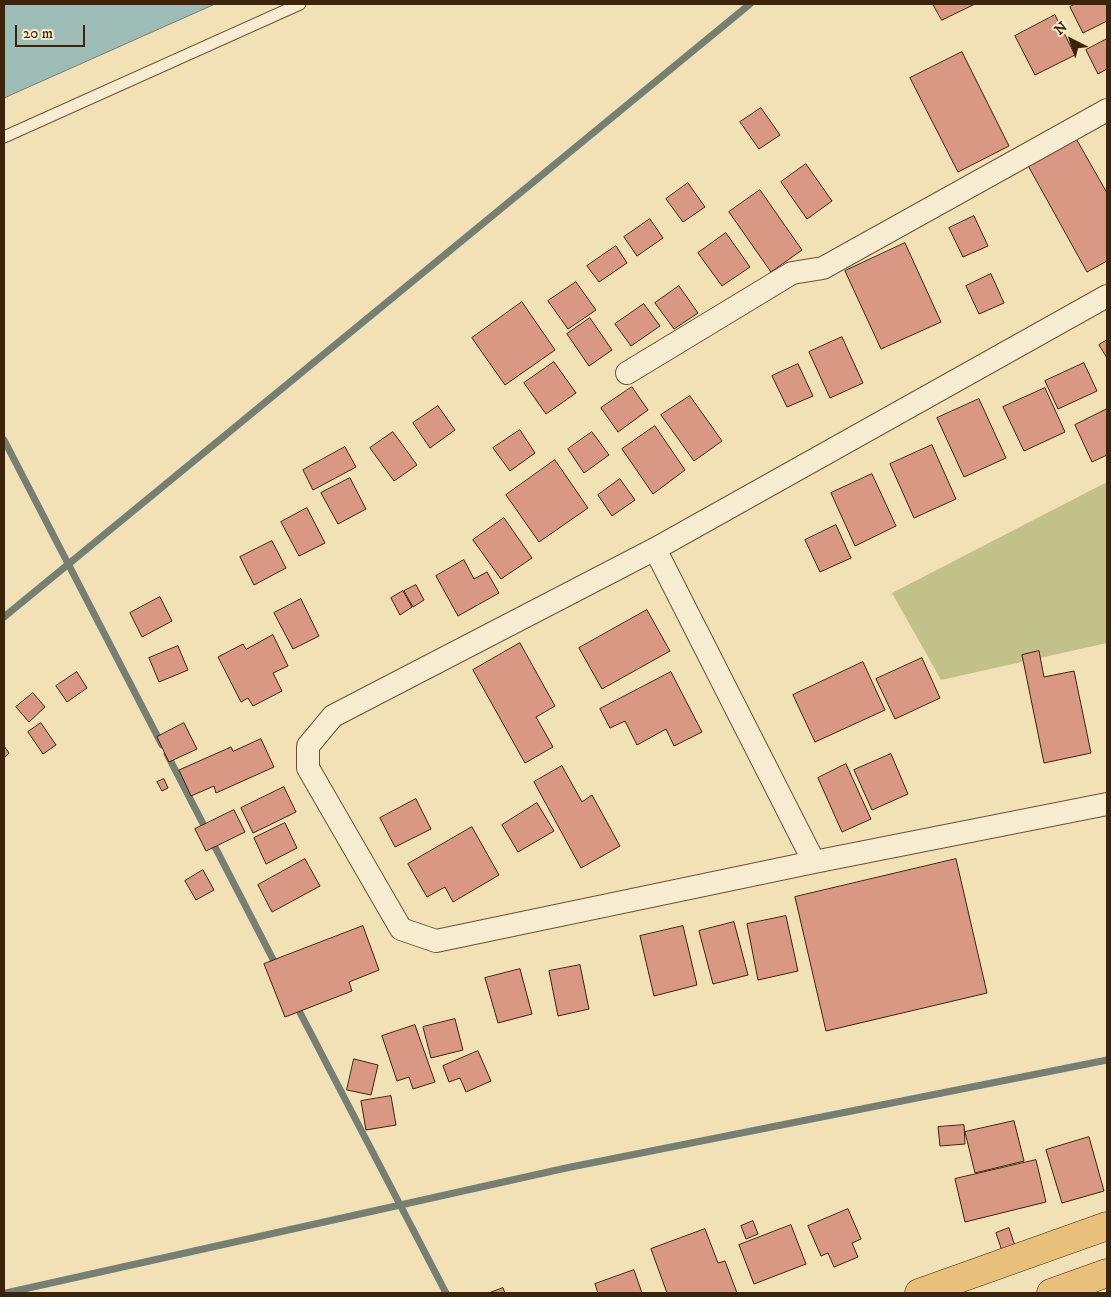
<!DOCTYPE html>
<style>
body{margin:0}
#map{position:relative;width:1111px;height:1297px;overflow:hidden;background:#f2e1b6;font-family:"IM FELL DW Pica",serif}
canvas{display:block}
.frame{position:absolute;inset:0;border:5px solid #3c240a;pointer-events:none}
.north{position:absolute;left:1046px;top:15px;width:50px;height:50px;-webkit-text-stroke:4px #f7ecd0;paint-order:stroke;rotate:319deg;font-size:14px;font-weight:700;line-height:20px;text-align:center;color:#3c240a}
.north::after{content:'';display:block;margin:auto;width:18px;height:22px;background:#3c240a;clip-path:polygon(50% 0,100% 100%,50% 72%,0 100%)}
.scale{position:absolute;left:15px;top:25px;width:70px;height:22px;box-sizing:border-box;border:2px solid #3c240a;border-top:0;padding-left:6px;font-size:15px;line-height:18px;white-space:nowrap;color:#3c240a;-webkit-text-stroke:4px #f7ecd0;paint-order:stroke}
</style>
<div id="map">
<canvas width="1111" height="1297"></canvas>
<div class="frame"></div>
<div class="north">N</div>
<div class="scale">20 m</div>
</div>
<script>
const ctx = document.querySelector('canvas').getContext('2d');
ctx.lineJoin = 'round';
function fillPath(path, color) {
  ctx.fillStyle = color;
  ctx.fill(path, 'evenodd');
}
function strokePath(path, color, width, dash) {
  ctx.strokeStyle = color;
  ctx.lineWidth = width;
  ctx.lineCap = dash ? 'butt' : 'round';
  ctx.setLineDash(dash || []);
  ctx.stroke(path);
}
const green = new Path2D(`
 M1107,482V643L941,680L892,593Z`);
const water = new Path2D(`
 M4,4H215L4,98Z`);
const stream = new Path2D(`
 M4,440L162,745
 M4,617L750,4
 M167,754L278,969
 M295,1003L446,1293
 M6,1293L566,1168L1107,1060`);
const building = new Path2D(`
 M933,4H975L942,20Z
 M1075,4H1106L1107,7V21L1083,33L1070,7Z
 M1055,15L1075,55L1035,75L1015,36Z
 M1107,39V69L1098,74L1086,50Z
 M962,52L1009,146L958,172L910,78Z
 M761,108L780,135L759,149L740,122Z
 M1074,135L1107,193V261L1087,272L1026,162Z
 M806,164L832,201L807,219L781,182Z
 M688,183L705,207L683,222L666,199Z
 M760,190L802,250L771,272L729,212Z
 M974,216L988,246L963,257L949,228Z
 M650,219L663,238L637,256L624,237Z
 M726,233L750,267L722,286L698,253Z
 M905,243L941,322L881,349L845,271Z
 M616,246L627,263L599,282L587,266Z
 M991,274L1004,303L979,314L966,286Z
 M576,282L596,310L568,329L548,301Z
 M679,286L698,313L674,329L655,303Z
 M522,302L555,350L505,385L472,338Z
 M644,304L660,326L631,346L615,324Z
 M590,318L612,350L589,366L567,334Z
 M842,337L863,383L830,398L809,352Z
 M1107,340V358L1099,345Z
 M554,362L576,393L546,414L524,383Z
 M1084,363L1097,391L1058,409L1045,381Z
 M798,364L813,396L787,407L772,376Z
 M632,387L648,410L618,432L601,408Z
 M1045,388L1065,432L1024,451L1003,407Z
 M690,396L722,441L694,461L661,415Z
 M979,399L1006,458L964,477L937,418Z
 M438,406L455,430L430,448L413,423Z
 M1107,409V455L1092,462L1075,425Z
 M655,426L685,470L653,494L622,449Z
 M520,430L535,453L510,471L493,448Z
 M393,432L417,465L394,481L370,448Z
 M592,432L609,455L584,473L568,449Z
 M932,445L956,499L914,518L890,464Z
 M345,447L356,467L313,490L303,470Z
 M555,460L588,508L539,542L506,495Z
 M872,474L896,526L855,546L831,493Z
 M350,478L366,509L338,524L321,493Z
 M620,479L635,500L612,516L598,495Z
 M307,508L325,543L299,556L281,522Z
 M504,518L532,558L501,579L473,540Z
 M836,525L851,558L820,572L805,540Z
 M272,541L286,568L254,585L240,557Z
 M464,560L474,579L487,572L499,593L458,616L436,576Z
 M416,585L424,600L413,607L404,591Z
 M403,591L412,607L400,615L391,598Z
 M160,597L172,621L142,637L130,613Z
 M301,599L319,636L293,649L274,613Z
 M647,610L670,651L602,689L579,648Z
 M273,635L288,666L273,673L282,691L253,706L248,698L241,702L218,657L243,644L246,649Z
 M520,643L555,706L536,717L553,747L525,763L473,670Z
 M178,646L188,670L159,682L149,658Z
 M1039,651L1044,677L1074,671L1091,753L1044,763L1022,655Z
 M922,658L940,698L895,719L876,679Z
 M863,662L885,710L815,742L793,695Z
 M77,672L87,688L67,702L56,686Z
 M671,672L702,732L674,746L666,729L637,745L625,721L610,728L600,709Z
 M33,693L45,707L29,722L16,707Z
 M41,723L56,745L43,754L28,732Z
 M184,723L197,749L169,762L157,737Z
 M261,739L274,767L216,793L214,786L191,796L179,770L231,747L233,751Z
 M4,746L9,753L4,758Z
 M891,754L908,794L872,810L854,770Z
 M846,764L871,819L842,832L818,778Z
 M562,766L582,802L592,795L620,846L581,868L534,782Z
 M164,779L168,788L162,791L157,782Z
 M284,787L296,812L253,833L241,808Z
 M416,799L431,829L395,847L380,818Z
 M537,803L554,831L518,852L502,825Z
 M234,810L245,832L206,851L195,829Z
 M285,823L297,848L266,864L254,838Z
 M472,827L499,875L453,902L445,887L427,897L408,864Z
 M305,859L320,886L272,912L258,885Z
 M956,859L987,993L826,1031L795,897Z
 M203,870L214,890L196,900L185,881Z
 M786,916L798,971L758,980L747,924Z
 M734,922L748,975L713,984L699,931Z
 M363,926L379,970L349,982L352,991L285,1017L264,964Z
 M683,926L697,985L654,996L640,936Z
 M580,965L589,1009L558,1016L549,971Z
 M520,969L532,1014L498,1023L485,978Z
 M455,1019L463,1050L431,1058L423,1027Z
 M415,1025L435,1082L413,1089L409,1077L397,1081L382,1036Z
 M478,1051L491,1081L466,1092L460,1078L449,1082L443,1066Z
 M354,1059L378,1065L371,1095L347,1090Z
 M391,1096L396,1125L366,1130L361,1101Z
 M1014,1121L1024,1161L975,1173L965,1132Z
 M964,1125L965,1144L940,1146L938,1127Z
 M1089,1137L1104,1191L1062,1203L1046,1150Z
 M1036,1160L1046,1202L965,1222L955,1179Z
 M848,1209L861,1239L852,1243L858,1257L834,1267L828,1253L821,1256L808,1226Z
 M753,1221L758,1234L746,1239L741,1226Z
 M791,1225L806,1264L754,1284L739,1245Z
 M1009,1228L1016,1249L1003,1254L996,1233Z
 M705,1229L718,1263L725,1261L737,1293H667L651,1249Z
 M634,1270L642,1293H598L595,1284Z
 M503,1288L505,1293H489Z`);
const service = new Path2D(`
 M4,137L300,4`);
const minor = new Path2D(`
 M1107,296L655,549L333,716L308,746V768L401,929L436,941L814,862L1107,804
 M627,373L792,273L823,268L1107,110
 M655,549L814,862`);
const primary = new Path2D(`
 M919,1293L1107,1226
 M1051,1293L1107,1273`);
fillPath(green, '#c2c189');
fillPath(water, '#9dbcb5');
strokePath(water, '#767f71', 1);
strokePath(stream, '#767f71', 7);
fillPath(building, '#d99883');
strokePath(building, '#3c240a', 1);
strokePath(service, '#6a5335', 13);
strokePath(minor, '#6a5335', 24);
strokePath(primary, '#3c240a', 29);
strokePath(service, '#f7ecd0', 11);
strokePath(minor, '#f7ecd0', 22);
strokePath(primary, '#e9c07b', 28);
</script>
